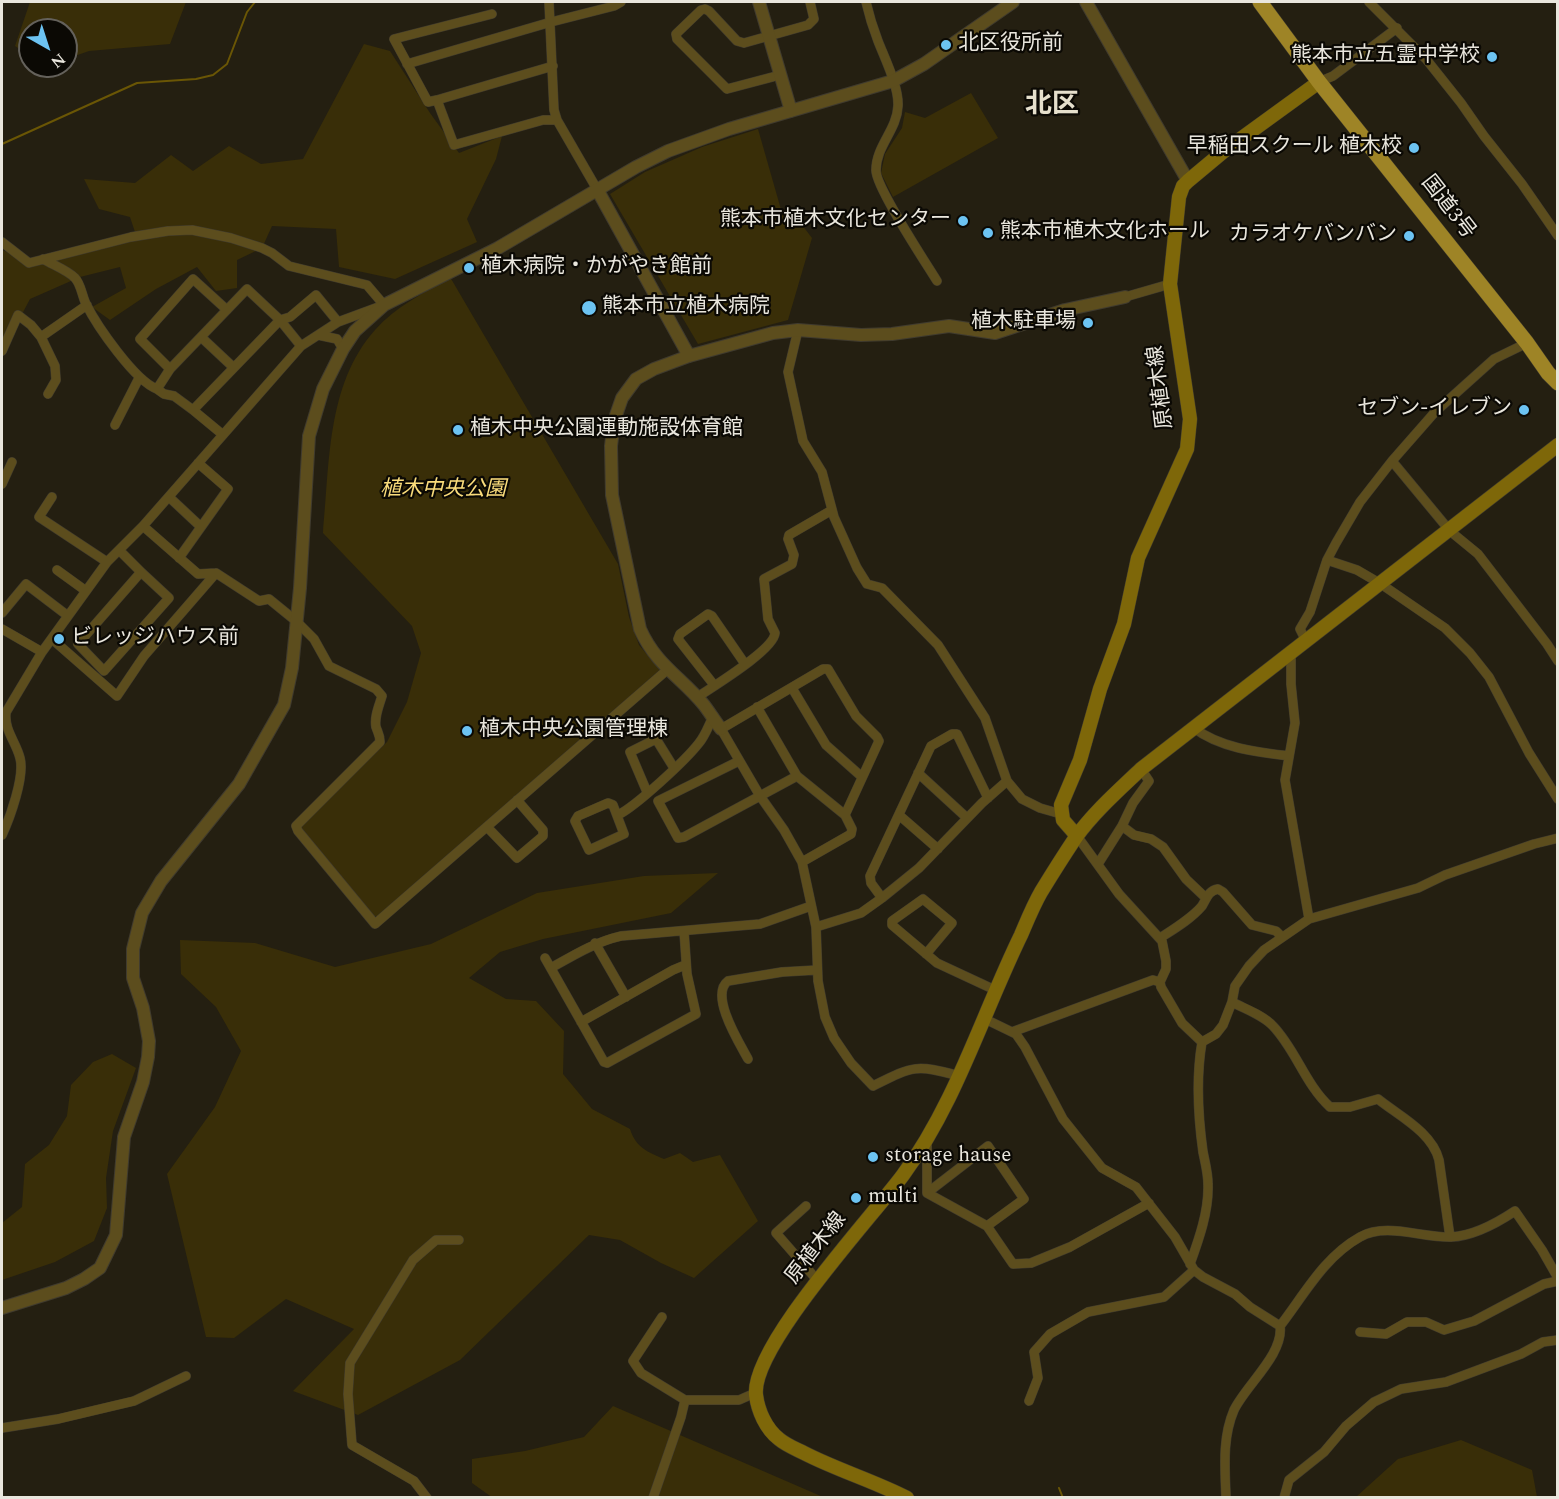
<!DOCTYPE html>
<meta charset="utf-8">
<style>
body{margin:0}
#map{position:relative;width:1559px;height:1499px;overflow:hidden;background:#241f11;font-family:Spectral,serif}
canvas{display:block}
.frame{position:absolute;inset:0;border:3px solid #e9e6dd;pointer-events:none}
.north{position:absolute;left:18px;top:18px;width:60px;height:60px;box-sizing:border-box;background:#0b0904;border:2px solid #64615b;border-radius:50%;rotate:141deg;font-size:16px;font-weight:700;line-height:24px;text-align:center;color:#e9e6dd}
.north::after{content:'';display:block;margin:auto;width:21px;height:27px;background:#6cc3f2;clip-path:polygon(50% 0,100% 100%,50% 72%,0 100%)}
</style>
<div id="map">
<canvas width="1559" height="1499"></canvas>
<div class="frame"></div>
<div class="north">N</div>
</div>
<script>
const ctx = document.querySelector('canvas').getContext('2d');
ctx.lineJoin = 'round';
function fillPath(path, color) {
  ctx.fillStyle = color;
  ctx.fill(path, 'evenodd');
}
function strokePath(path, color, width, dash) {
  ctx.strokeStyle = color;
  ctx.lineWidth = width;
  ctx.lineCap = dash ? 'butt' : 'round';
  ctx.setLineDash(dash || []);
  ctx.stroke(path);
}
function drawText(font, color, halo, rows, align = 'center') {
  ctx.font = font + ' Spectral,"Noto Sans JP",serif';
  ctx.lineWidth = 4.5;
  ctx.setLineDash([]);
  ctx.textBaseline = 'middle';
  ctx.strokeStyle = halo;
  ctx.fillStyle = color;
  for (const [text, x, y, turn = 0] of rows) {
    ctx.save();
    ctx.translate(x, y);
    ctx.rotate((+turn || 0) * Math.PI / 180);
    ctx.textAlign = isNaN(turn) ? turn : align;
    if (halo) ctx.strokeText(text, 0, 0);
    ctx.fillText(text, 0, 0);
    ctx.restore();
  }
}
const green = new Path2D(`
 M30,2H186L170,44L89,51L66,59V30H30V56L15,46Z
 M364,44L390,51L430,113L459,153L502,136L496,159L467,219L477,242L395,279L339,267L336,229L272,226L262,248L237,260V288L216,291L197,267L156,289L110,320L92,307L126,288L120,267L80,277L30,299L2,352V250L30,260L135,232L130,217L99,209L84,179L135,183L171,155L193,171L229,146L261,164L303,159Z
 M971,93L998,138L893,197L881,173L885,154L902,128L905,112L925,118Z
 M758,129L782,213L799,221L812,238L788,320L698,344L610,194L645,172L702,147Z
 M450,277L618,564L629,617L639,645L660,670L379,916H373L301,831L302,822L387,742L407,702L421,653L412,626L323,533C330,465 326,385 375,330C395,307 424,293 450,277Z
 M718,873L671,913L543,939L500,952L469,978L506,999L536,1001L564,1031L563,1074L592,1109L630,1129C636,1148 648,1152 664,1159L680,1153L693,1162L720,1155L758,1221L694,1278L661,1263L620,1240L589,1235L460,1360L358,1415L293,1391L354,1329L286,1299L234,1338L206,1337L167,1174L215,1107L241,1051L216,1007L181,974L180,940L255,943L335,967L431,944L537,893L644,876Z
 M112,1054L136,1068L113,1131L106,1178L107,1208L94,1241L55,1262L2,1280V1223L22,1207L25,1164L49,1145L67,1116L71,1085L93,1062Z
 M613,1406L823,1497L493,1498L472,1483V1459L525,1451L584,1437Z
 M1461,1440L1532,1470L1537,1497H1356L1398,1459Z`);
const stream = new Path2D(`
 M2,144L137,83L196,79L213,75L227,64L247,12L255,2
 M1059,1488L1063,1498`);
const minor = new Path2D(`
 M549,2L554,110L557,120L598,191
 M866,2C869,15 873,28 878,41C885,59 899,87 898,106C897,130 876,146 876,170C875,186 926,263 937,281
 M1369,2L1426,59L1461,103L1484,136L1522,184L1558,236
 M492,14L394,39L428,102L437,100L454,145L543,120H557
 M407,64L551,22L614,6L621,2
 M780,75L727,89L677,39L676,34L701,10L705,9L709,11L737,41L744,43L808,25L814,19L810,2
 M1319,82L1333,76L1397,28
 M437,100L553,66
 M2,242L29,263L131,237L168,231L192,230L231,238L262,248L272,253L289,266L367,285L384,305L338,322L301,346L143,526L107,562L42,652L2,719
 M43,259C53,265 67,270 75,278C81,284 82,296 86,304C97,326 135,381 157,389L170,369L247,289L280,320L301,346
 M1125,297L1170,284
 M798,330L788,372L803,441L822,472L834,517L857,568L867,584L882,588L938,645L985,718L1007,781L1022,799L1040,808L1061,814
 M318,335L337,339L343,349
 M41,337L55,366L56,380L48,394
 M201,337L233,367
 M2,351L18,315L31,325L41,337L87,305
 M170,369L140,339L193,279L227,310
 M157,389L164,394L174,396L193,410L280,320L290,317L316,295L338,322
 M193,410L222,434
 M115,425L139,378
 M1392,461L1450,531L1478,554L1547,644L1558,661
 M2,484L12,462
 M52,497L39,517L107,562
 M169,497L201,527
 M143,526L198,574L216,573L259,601L269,599L296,621L314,639L329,666L376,689L382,696C379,706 374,717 376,727C378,733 380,735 380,742L296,826L298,831L375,924L667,670
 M119,550L141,572L78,644L104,671L169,598L141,572
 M179,558L228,489L198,463
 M1327,560L1357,570L1381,584L1445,628L1470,653L1489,677L1529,753L1558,799
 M57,570L86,591
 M2,613L26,584L68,616
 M2,629L42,652
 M52,639L117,696L144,656L216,573
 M1306,641L1300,629L1310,612L1327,560L1336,543L1360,502L1392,461L1435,412L1494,359L1527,343
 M1291,653V684L1295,723L1285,780L1309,919
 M714,685L678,639L680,634L708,614L712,616L745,664
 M792,688L826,745L862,777
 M696,698C712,687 774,650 775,633L768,619L764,579L792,564L794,555L788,539L789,535L832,510
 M757,707L797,776L845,815L852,829L851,834L802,862
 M1194,728C1220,748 1257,752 1289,756
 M739,761L658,801L678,838L684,837L797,776
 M918,773L967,818
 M647,792L630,752L656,739L674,768
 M608,803L613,805L624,834L589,850L575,821L578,816Z
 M618,815C636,806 685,761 699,743C705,736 708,727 712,719
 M845,815L879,741L877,737L856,716L828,669H823L721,729L760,796L784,830L802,862L816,927L818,981L825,1017L834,1038L851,1063L873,1086C913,1066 915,1064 959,1076
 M899,815L938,849
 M1122,826L1134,835L1151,839L1163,847L1186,879L1206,898
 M487,827L517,858L543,836V830L517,800
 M2,835C10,818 25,776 20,758C16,742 4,730 6,713
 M1077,836L1119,894L1162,941L1166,961V969L1160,982L1161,987L1182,1023L1202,1042
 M1098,864L1122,826L1133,803L1149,781L1141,769
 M882,898L871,883L870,876L931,746L952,734H957L988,798
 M816,927L861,913L882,898L919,868L982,803L1007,781
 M1160,938C1174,929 1191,919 1202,906C1207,898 1208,891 1218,889L1223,892L1252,925L1276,931L1282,937
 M595,943L626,997
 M926,954L952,923L923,899L892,921V925L937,963L995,990
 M545,958L604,1062L607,1063L696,1014L687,974L684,931
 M551,968C574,955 595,942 621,936L760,924L811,906
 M1232,1002C1245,1009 1263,1015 1273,1026C1296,1050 1305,1084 1330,1107H1350L1378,1099C1399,1116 1432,1132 1439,1160L1450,1237
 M983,1018L1016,1034L1025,1047L1063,1119L1102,1168L1136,1187L1175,1237L1194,1270L1203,1277L1235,1294L1250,1307L1280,1326
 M581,1022L673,970L685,965
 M1012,1032L1153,980L1160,982
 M748,1059C740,1044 709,995 728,981L782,972L817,970
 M927,1140V1193L987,1226L1013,1264L1031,1263L1070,1247L1149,1203
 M927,1193L988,1146L1024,1199L987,1226
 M806,1206L776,1233L818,1281
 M1190,1264C1199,1239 1209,1211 1208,1184C1208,1173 1205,1162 1203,1152C1198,1116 1196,1077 1202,1042L1216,1034L1223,1025L1232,1002L1235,986L1249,966L1264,950L1309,919L1418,888L1445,875L1534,844L1558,838
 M662,1317L633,1361L641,1373L685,1400H739L755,1393
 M1360,1332L1386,1334L1407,1322H1426L1444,1330L1474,1321L1544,1284L1558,1281
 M1029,1401L1038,1378L1034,1352L1050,1334L1088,1312L1164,1297L1194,1270
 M2,1428L58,1419L134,1401L186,1376
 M427,1498L414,1481L352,1445L348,1394L350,1363L413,1260L436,1240H459
 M653,1498L681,1417L685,1400
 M1226,1498C1225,1468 1222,1438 1234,1410C1246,1385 1284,1354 1280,1326C1304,1295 1324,1257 1360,1237C1386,1222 1422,1238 1451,1237C1473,1236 1497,1223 1515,1211L1542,1250L1558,1278
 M1284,1498L1289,1480L1324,1452L1346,1426L1374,1402L1401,1389L1446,1382L1521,1354L1543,1342L1558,1340`);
const tertiary = new Path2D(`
 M759,2L791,111
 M1086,2L1188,181
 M598,191L689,356
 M721,729C715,721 710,713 704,705C681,677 656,665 640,629L612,495L611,446L614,421L622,398L636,379L654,369L689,356L773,333L798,330L861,335L892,334L949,326L995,333L1065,310L1125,297
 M2,1308L66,1288L84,1279L100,1268L116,1235L124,1137L143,1082L148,1057L149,1041L143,1008L133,978V949L142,913L161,881L239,784L284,705L292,668L300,588L309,436L323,389L343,349L355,331L384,305L498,248L636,167L668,151L729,129L893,81L924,64L1013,2`);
const secondary = new Path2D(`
 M1077,836L1063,820L1061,805L1080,760L1100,689L1124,624L1138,558L1187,449L1190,419L1170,284L1179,197L1183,186L1188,181L1224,151L1319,82
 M907,1498C874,1481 837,1470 804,1453C796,1449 786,1445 779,1439C766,1429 758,1411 756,1395C751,1347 872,1217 903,1175C956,1103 982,1015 1021,935C1027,921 1033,906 1041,892C1052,874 1064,855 1076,837C1094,812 1119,790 1141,769L1558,445`);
const trunk = new Path2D(`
 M1260,2L1319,82L1527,343L1548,373L1558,383`);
const markers = [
 [946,45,6,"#6cc3f2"],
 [1492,57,6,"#6cc3f2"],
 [1414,148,6,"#6cc3f2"],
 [963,221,6,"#6cc3f2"],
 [988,233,6,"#6cc3f2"],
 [1409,236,6,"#6cc3f2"],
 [469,268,6,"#6cc3f2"],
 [589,308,8,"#6cc3f2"],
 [1088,323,6,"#6cc3f2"],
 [1524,410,6,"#6cc3f2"],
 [458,430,6,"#6cc3f2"],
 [59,639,6,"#6cc3f2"],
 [467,731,6,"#6cc3f2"],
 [873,1157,6,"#6cc3f2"],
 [856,1198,6,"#6cc3f2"]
];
const poiNames = [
 ["北区役所前",958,45],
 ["熊本市立五霊中学校",1480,57,"right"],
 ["早稲田スクール 植木校",1402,148,"right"],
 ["熊本市植木文化センター",951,221,"right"],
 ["熊本市植木文化ホール",1000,233],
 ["カラオケバンバン",1397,236,"right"],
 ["植木病院・かがやき館前",481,268],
 ["熊本市立植木病院",602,308],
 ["植木駐車場",1076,323,"right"],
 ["セブン-イレブン",1512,410,"right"],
 ["植木中央公園運動施設体育館",470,430],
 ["ビレッジハウス前",71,639],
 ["植木中央公園管理棟",479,731],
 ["storage hause",885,1157],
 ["multi",868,1198]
];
const streetNames = [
 ["国道3号",1447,208,52],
 ["原植木線",1162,387,-97],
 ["原植木線",817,1249,-52]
];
const parkNames = [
 ["植木中央公園",443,491]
];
const districtNames = [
 ["北区",1052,107]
];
fillPath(green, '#392e08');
strokePath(stream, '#6a5605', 2);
strokePath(minor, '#403b2e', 10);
strokePath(tertiary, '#403b2e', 14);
strokePath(secondary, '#403b2e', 15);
strokePath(trunk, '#403b2e', 16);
strokePath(minor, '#5c4d1d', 9);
strokePath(tertiary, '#5c4d1d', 12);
strokePath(secondary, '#7e6709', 14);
strokePath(trunk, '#9e8426', 15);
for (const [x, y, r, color] of markers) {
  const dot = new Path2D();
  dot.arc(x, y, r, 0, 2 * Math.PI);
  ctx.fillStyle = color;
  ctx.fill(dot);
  strokePath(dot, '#0b0904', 2);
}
drawText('21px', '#e9e6dd', '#0b0904', poiNames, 'left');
drawText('21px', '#e9e6dd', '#0b0904', streetNames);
drawText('italic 21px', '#fadc7b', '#0b0904', parkNames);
drawText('bold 27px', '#e5dfcc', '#0b0904', districtNames);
</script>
